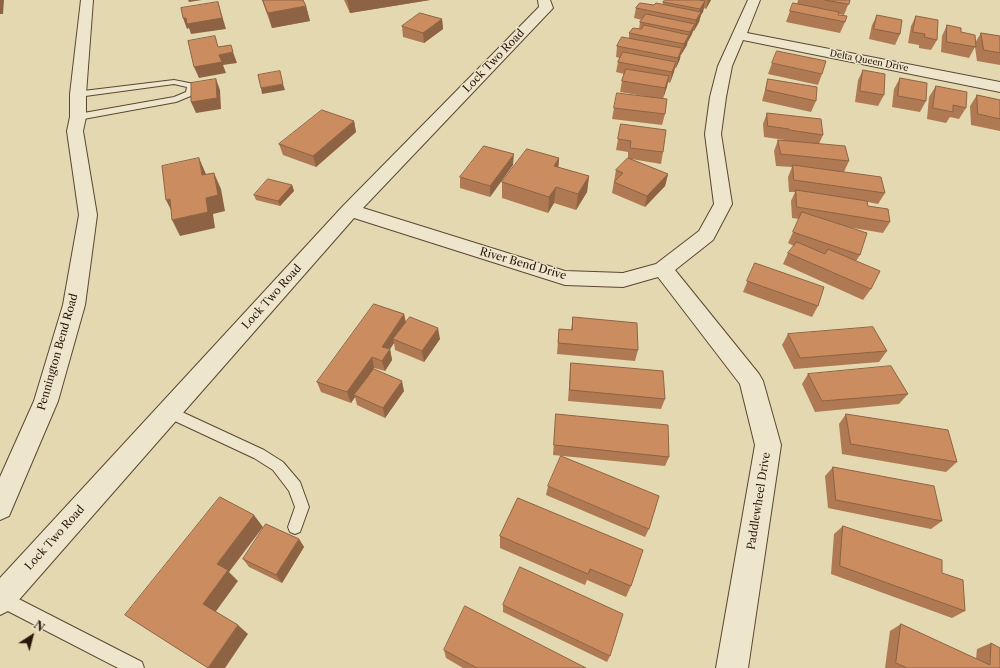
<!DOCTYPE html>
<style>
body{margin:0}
#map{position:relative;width:1000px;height:668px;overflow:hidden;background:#e4d8b1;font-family:"Libre Caslon Text",serif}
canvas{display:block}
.north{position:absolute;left:12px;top:616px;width:40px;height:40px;-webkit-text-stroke:3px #ede6cc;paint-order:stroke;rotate:36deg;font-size:11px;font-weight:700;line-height:16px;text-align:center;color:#2c170b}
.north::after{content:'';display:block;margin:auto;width:14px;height:18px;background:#2c170b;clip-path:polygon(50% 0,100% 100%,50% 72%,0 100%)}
</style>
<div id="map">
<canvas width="1000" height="668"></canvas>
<div class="north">N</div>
</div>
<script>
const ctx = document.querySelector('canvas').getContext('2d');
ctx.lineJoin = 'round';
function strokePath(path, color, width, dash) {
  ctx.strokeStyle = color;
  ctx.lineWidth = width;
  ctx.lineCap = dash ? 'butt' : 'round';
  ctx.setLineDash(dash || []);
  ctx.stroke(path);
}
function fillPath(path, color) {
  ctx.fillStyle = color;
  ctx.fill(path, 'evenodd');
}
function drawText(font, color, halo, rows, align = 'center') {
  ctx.font = font + ' "Libre Caslon Text",serif';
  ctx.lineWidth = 3;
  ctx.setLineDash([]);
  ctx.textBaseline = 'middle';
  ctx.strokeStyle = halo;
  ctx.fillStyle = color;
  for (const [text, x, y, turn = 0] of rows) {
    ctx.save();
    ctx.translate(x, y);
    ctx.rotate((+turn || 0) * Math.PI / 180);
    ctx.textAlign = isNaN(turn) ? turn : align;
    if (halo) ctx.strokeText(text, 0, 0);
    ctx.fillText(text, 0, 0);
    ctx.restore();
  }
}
const service = new Path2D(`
 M174,80L194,84L195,86L193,95L176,102L78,120L74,117L78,114L174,97L186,92L187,87L174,84L78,97L74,94L75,92Z
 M169,406L264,450L283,462L300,482L309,507L300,532L295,534L290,532L288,527L295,507L289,491L273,470L254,458L164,416L162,412L164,408Z
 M0,591L7,593L142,662L144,668H118L0,607Z`);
const minor = new Path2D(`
 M81,0H93L86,94V117L83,131L97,215L85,305L58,401L9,516L0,520V477L34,401L63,305L79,215L67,131L70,117V94Z
 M538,0H550L553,8L363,208L565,271L623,273L656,264L699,231L714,204L705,134L710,97L718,66L748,0H760L747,33L1000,82V92L743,40L732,66L726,97L721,134L732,204L713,240L675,270L759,374L763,381L781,445L748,668H716L755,445L740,384L658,277L623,287L565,285L354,218L10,610L0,615V578L343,206L539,7Z`);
const wall = new Path2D(`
 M262,0H303L306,6L310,21L272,28Z
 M344,0H430L350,13Z
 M665,0H711L706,9L704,8L703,12L701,15L699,22L694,31H693L692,34L687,43V45L681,55H680V59L676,68H675L670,83L668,82L663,98L665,114L662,125L612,119L614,108L650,97L620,92L622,81L624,74L616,72L618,62L620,58L616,57L617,46L629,38V33L639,29L640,22L642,20L634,18L636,8L663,4V2Z
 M798,0H850L844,15L838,14V15L845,22L840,33L786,22L790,11L797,4Z
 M877,15L900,34L895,45L869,39L872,25Z
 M916,16L937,40L931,50L919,48V45L908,43L911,26Z
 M442,19L443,29L424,43L403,37L402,26Z
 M947,25L961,32L975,43L981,33L1000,36V65L977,61L975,47L969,58L941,52L942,36Z
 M772,63L822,74L818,85L768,74Z
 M863,70L884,95L878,106L855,102L858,80Z
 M900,78L926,101L920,112L892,107L894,89Z
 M768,79L816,101L811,112L762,101Z
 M936,86L966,108L959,119L950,117L946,123L927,119L929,97Z
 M977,95L1000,100V131L971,125L970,106Z
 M767,113L823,135L819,144L849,161L844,172L885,193L878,204L868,202V206L890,222L883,233L847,227L860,255L856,261L871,289L863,300L783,264L788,253L794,246L788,243L799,219L792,218L791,201L795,192H789L788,177L792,167L776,166L774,151L778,140H785L764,137L763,124Z
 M354,121L356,132L316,167L283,155L279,144Z
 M621,124L663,152L661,164L631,159L668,174L665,186L645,207L612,193L616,170L628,158V152L616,150Z
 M559,158L558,167L589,176L587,192L576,210L554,203L548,213L502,198V182Z
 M513,165L490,197L460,188V177Z
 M292,185L294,191L280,206L256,200L254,195Z
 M755,263L818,306L812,317L743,292Z
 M404,314L406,322L440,339L424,362L395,350L394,343L390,349L392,360L385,371L374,368L370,374L404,391L385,418L357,405L355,397L351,403L321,392L317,382Z
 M573,317L638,350L635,361L557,354L559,329L571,330Z
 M788,334L887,351L879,362L794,369L782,345Z
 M571,363L665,399L661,409L568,401L570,373Z
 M808,374L908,394L899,404L815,412L802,384Z
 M556,414L669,457L665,466L553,455Z
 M846,414L957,462L946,472L842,454L839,424Z
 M833,467L942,521L931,529L828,508L825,476Z
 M548,486L649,529L645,537L546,495Z
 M518,498L631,586L626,597L587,580L585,585L500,548V536Z
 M843,526L942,573L965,611L952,618L831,574L834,534Z
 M299,539L304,547L282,583L249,567L243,559Z
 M503,605L610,656L607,662L503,612Z
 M901,624L976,659L977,649L991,643L1000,668H885L890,631Z
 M444,650L586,668H463L446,658Z`);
const shadedWall = new Path2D(`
 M0,0H4L3,14H0Z
 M188,0H202L189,2Z
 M347,0H430L350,13Z
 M708,0H711L706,9Z
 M705,1L703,12L701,15L699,22L694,31L696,20L698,17L700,9Z
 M218,2L226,29L191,34L189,28L187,29L183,18Z
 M306,6L310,21L272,28L268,13Z
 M442,19L443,29L424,43L423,33Z
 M695,24L692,34L687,43L690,32Z
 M689,35L687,45L681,55L684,44Z
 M682,48L680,59L676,68L678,58Z
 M233,52L237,63L223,65L226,73L199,78L194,67L219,55Z
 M676,62L674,72L670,83L672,72Z
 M669,76L667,87L663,99L665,88Z
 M216,79L220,90L221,109L196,113L191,102Z
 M283,84L285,90L262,94L261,88Z
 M354,121L356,132L316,167L313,156Z
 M514,154L513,165L490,197V186Z
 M199,158L206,174L209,192L202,175Z
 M559,158L558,174L554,166Z
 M214,173L221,189L225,211L213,214L215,228L180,236L172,220L206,198Z
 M668,174L665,186L645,207L647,196Z
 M589,176L587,192L576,210L578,194Z
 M292,185L294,191L280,206L278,201Z
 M556,187L554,203L548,213L549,197Z
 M170,199L174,216L166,200Z
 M404,314L406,325L393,339L394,343L390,349L392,360L385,371L382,361V347Z
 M438,328L440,339L424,362L422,351Z
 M372,357L374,368L356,395H354L355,397L351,403L347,392Z
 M402,381L404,391L385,418L383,408Z
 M254,515L263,527L229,572L238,581L214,614L203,604L217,564Z
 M299,539L304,547L282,583L276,575Z
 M238,625L248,634L225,668H208Z`);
const building = new Path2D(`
 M263,0H303L306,6L268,13Z
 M665,0H699L705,1L700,9L663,2Z
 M825,0H850L849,4Z
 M218,2L222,18L187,24L186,18H183L181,8Z
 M640,3L654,5L656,3L701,12L696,20L636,8Z
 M793,3L839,12L838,15L847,16L845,22L790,11Z
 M420,13L442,19L423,33L402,26Z
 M646,14L695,24L690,32L640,22Z
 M877,15L902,20L900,34L874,29Z
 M916,16L938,20L937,40L924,37L925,34L913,32Z
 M644,25L689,35L684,44L629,33L633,28L641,29Z
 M947,25L961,28V32L975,35L976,47L947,42Z
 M981,33L1000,36V53L984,50Z
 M215,36L218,47L231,45L233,52L219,55L222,62L194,67L188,41Z
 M622,37L682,48L678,58L617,46Z
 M777,51L826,61L822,74L772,63Z
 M623,52L676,62L672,72L618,62Z
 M626,69L669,76L665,88L622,81Z
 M863,70L885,74L884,95L860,91Z
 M280,71L283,84L261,88L258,75Z
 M900,78L927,83L926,101L898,96Z
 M216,79L217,98L191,102V83Z
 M768,79L817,87L816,101L766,90Z
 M936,86L967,92L966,108L953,105V112L933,108Z
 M617,93L667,99L665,114L614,108Z
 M977,95L1000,100V119L978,114Z
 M322,110L354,121L313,156L279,144Z
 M767,113L821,119L823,135L789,130V129L768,126Z
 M621,124L666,130L663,152L630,148L631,141L618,139Z
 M778,140L845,146L849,161L781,154Z
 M484,146L514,154L490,186L460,177Z
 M527,149L559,158L554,166L589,176L578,194L556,187L549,197L502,182Z
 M199,158L202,175L214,173L218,195L206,198L208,212L172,220L170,199L166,200L162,166Z
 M628,158L668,174L647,196L614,182L623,173L616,170Z
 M793,165L881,177L885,193L794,180Z
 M268,179L292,185L278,201L254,195Z
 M796,190L867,201L868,206L888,209L890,222L797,207Z
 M802,212L867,233L860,255L793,232Z
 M797,242L825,254L828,249L880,271L871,289L788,253Z
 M755,263L824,287L818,306L747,281Z
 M374,304L404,314L382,347L390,349L382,361L372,357L347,392L317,382Z
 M410,317L438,328L422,351L393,339Z
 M573,317L637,323L638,350L558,343L559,329L572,330Z
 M873,327L887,351L800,358L788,334Z
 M571,363L663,371L665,399L570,390Z
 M891,366L908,394L822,401L808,374Z
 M374,369L402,381L383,408L354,395Z
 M556,414L668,425L669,457L554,445Z
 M846,414L948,430L957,462L851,444Z
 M561,456L659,496L649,529L548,486Z
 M833,467L934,486L942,521L836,500Z
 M220,497L254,515L217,564L228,570L203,604L238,625L208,668L125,615Z
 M518,498L643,550L631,586L590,569L588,574L500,536Z
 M266,524L299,539L276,575L243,559Z
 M843,526L942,560V573L963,580L965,611L840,566Z
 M520,567L623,614L610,656L503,605Z
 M465,606L586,668H477L444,650Z
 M901,624L990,665L991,643L1000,648V668H907L896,663Z`);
const farStreetnames = [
 ["Delta Queen Drive",869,61,11]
];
const streetNames = [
 ["Lock Two Road",494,61,-46],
 ["River Bend Drive",523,264,16],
 ["Lock Two Road",272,297,-48],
 ["Pennington Bend Road",58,352,-74],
 ["Paddlewheel Drive",759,501,-81],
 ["Lock Two Road",55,538,-48]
];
strokePath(service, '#5a4734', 2);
strokePath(minor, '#5a4734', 2);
fillPath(service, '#ede6cc');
fillPath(minor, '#ede6cc');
fillPath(wall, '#af7953');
fillPath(shadedWall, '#8e6343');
fillPath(building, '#cb8d60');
strokePath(building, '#8e6343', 1);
drawText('9px', '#2c170b', '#ede6cc', farStreetnames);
drawText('11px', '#2c170b', '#ede6cc', streetNames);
</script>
